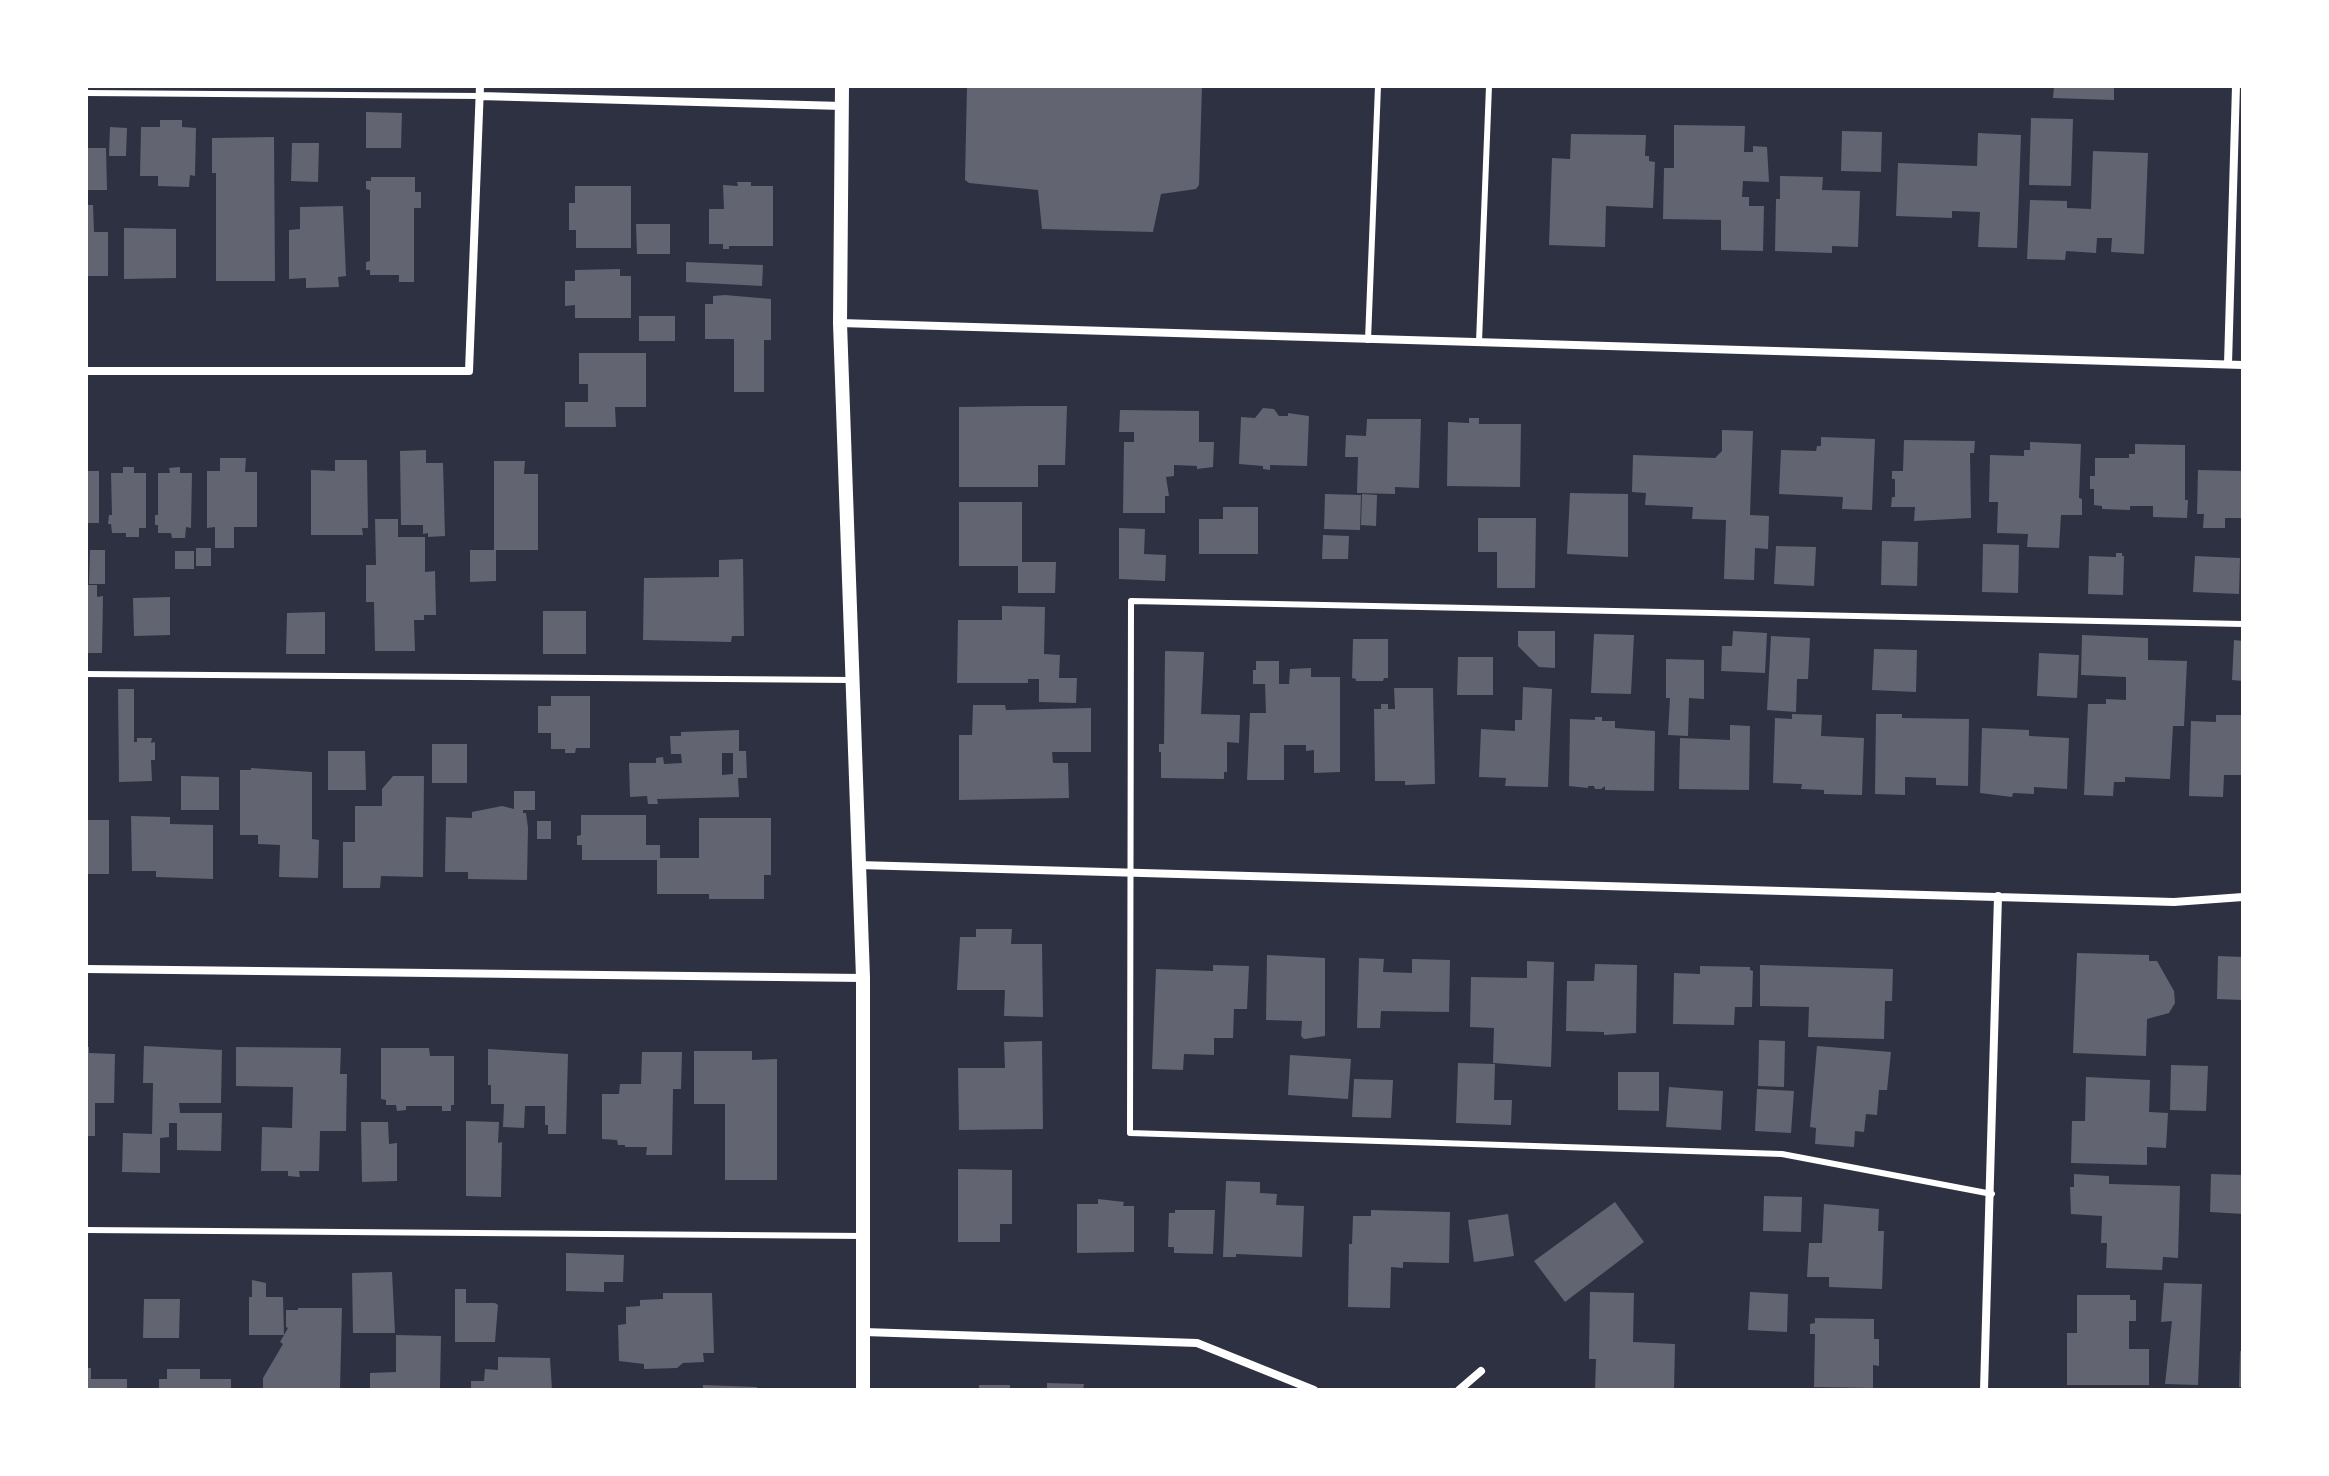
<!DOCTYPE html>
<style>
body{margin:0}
#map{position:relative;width:2329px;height:1476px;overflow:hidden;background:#2d3142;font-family:"Alegreya Sans",sans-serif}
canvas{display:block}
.frame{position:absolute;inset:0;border:88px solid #fff;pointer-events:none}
</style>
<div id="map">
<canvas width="2329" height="1476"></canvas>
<div class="frame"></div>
</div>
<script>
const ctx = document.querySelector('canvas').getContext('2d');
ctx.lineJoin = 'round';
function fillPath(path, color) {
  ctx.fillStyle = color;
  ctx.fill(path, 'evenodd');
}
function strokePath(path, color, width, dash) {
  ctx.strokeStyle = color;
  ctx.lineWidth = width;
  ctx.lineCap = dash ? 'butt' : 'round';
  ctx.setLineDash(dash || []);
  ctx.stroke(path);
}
const building = new Path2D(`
 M967,86H1202L1199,185L1196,189L1161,194L1153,232L1042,229L1038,190L969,183L965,180Z
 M2054,86H2114V100L2053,98Z
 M366,112L402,113L401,148H366Z
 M2031,118L2073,119L2071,186L2029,185Z
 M160,120H182V127L196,128L195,176L190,175L189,187L158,186V176H140L141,127H160Z
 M1674,125L1745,126L1744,152H1753V146L1767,147L1769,182L1743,181L1742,197H1749V206H1764L1763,251L1721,250V220L1663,219L1664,168H1674Z
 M110,127L127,128L126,156H109Z
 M1842,131L1882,132L1881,172L1841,171Z
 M1978,133L2021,135L2017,248L1978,247L1980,212L1952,211V218L1896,216L1898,163L1977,166Z
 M1571,134L1646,135L1645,156H1649V161L1655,162L1653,208L1606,206L1605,247L1549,245L1552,158L1570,159Z
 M274,137L275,281H216V173H212V138Z
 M292,143H319L318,182L291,181Z
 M86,148H106L107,190H86Z
 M2093,151L2148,153L2144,254L2111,252L2112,238H2097L2096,253L2066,251L2065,260L2027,259L2030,200L2067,201V208L2091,209Z
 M1780,176L1823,177L1822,190L1860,191L1858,247L1832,246V253L1775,251L1776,199H1780Z
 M371,177H415V192H421V208H414V282H399V275H370V270H366V262L370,261V190L366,189V181H371Z
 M737,182H751V186H773V246H729V249H723V244H709V209H724L723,185L738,186Z
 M575,186H631V248H576V230H569V203H575Z
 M86,205H93L94,232H108V276H86Z
 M343,206L346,276L338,277L339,287L306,288V278L289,279V230L300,229V207Z
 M636,224H670V254H637Z
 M124,228L176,229V278L124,279Z
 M686,262L763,265L762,286L686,282Z
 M620,269V276H631V318H575V305L565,306V281H575V270Z
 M725,295L771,299V340H764V392H734V339H705V304H713V296Z
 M639,316H675V341H639Z
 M579,353H646V407H615L616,427H565V402H588V384H579Z
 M1028,406H1067L1065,465H1038V487H959V407Z
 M1263,408L1274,409L1279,416H1288V413L1309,416L1307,466L1270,465V470L1263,469V466L1239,464L1241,417L1255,418Z
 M1120,410L1199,411V442H1214L1213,467L1197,469V466L1174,465V476L1166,477L1169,496H1165V513H1123L1124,442H1134V432H1119Z
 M1469,418H1479V424H1521L1520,487L1447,486L1448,422L1469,423Z
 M1367,419H1421L1419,488L1395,487V494L1357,493L1358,457H1345L1346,435L1366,436Z
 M1722,430L1753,431L1750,515L1769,516L1768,549L1755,548L1754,580L1724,579L1726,520L1692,519L1693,507L1645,505L1646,493L1632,492L1633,455L1715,458L1722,451Z
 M1821,437L1875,439L1872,510L1842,509L1843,497L1779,494L1781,450L1816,451L1817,446H1821Z
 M1904,440L1975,441L1974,453H1970L1971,518L1914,521L1915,507H1891L1892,497H1895V479H1892V471H1903Z
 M2030,442L2081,444L2079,498L2082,499V515H2061L2059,548L2027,547L2028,534L1997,533L1998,502H1989L1990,455L2024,456V450H2030Z
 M2135,444L2185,445V500H2188L2187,518L2153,517V506H2130V510L2102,509V506L2094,505V489H2090V476H2095V458H2129V454H2135Z
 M426,450V463H443L445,536L428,537V533L423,534V525H401L400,451Z
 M220,458H246L245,472H257V527H234V548H215V527L207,528V471H220Z
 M335,460H367L368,528H362L363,535H311V470L335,471Z
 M494,461H525L524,474H538V550H496V581L470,582V550H494Z
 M123,467H134V473H146V528H139V537H126V533H112L111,524H108L109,515H112L111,473H123Z
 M180,467V473H192L191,528L186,527L185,538H172L171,533H158V525H155V515H158V473H170L169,468Z
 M2198,470L2243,471V518H2225V528H2203L2204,514H2197Z
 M86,471H99V523H86Z
 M1570,493L1628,494V557L1567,554Z
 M1325,494L1361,495L1360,530L1324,529Z
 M1362,494L1377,495L1376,526L1361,525Z
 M959,502H1022V562H1056L1055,593H1018V566H959Z
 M1223,507H1258V554H1199V519H1223Z
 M1478,518H1536L1535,588H1497V552H1478Z
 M375,519H398V537H425V572L435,571L436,615H424V620H414L415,651H375L374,602H366V565H376Z
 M1119,528L1145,529L1144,554L1166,555L1165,581L1119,579Z
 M1323,535L1349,536L1348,559H1322Z
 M1882,541L1918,542L1917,586L1881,585Z
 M1983,544L2019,545L2018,593L1982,592Z
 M1776,546L1816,547L1814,586L1774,584Z
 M196,548H211V566H196Z
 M90,550H105V584H89Z
 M175,551H194V569H175Z
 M2116,553H2122V556H2124L2123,595L2088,594L2089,556L2116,557Z
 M2195,556L2240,558L2239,594L2193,592Z
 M743,559L744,636H732L731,642L643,640L644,578L719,577V560Z
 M86,585H97V597L103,596L102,653H86Z
 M170,597V635L134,636L133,598Z
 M1002,606L1045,607L1044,654L1060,655L1059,678H1077L1076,703L1039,702V679H1028V683H957L958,620H1002Z
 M543,611H586V654H543Z
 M325,612V654H286L287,613Z
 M1518,631H1555V668L1539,667L1518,646Z
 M1733,631L1767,633L1765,673L1721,671L1722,646H1732Z
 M1594,634L1634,635L1631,694L1591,693Z
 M2082,635L2148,638V660L2187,661L2184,726H2173L2170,779L2125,777V782H2114L2113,796L2084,795L2088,704H2106V699L2126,700V677L2081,675Z
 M1771,636L1810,638L1808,679H1797L1796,712L1767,710Z
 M1353,639H1388V678H1384L1383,681H1356V679L1352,678Z
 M2234,640L2243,641V681L2232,680Z
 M1874,649L1917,650L1916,692L1872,690Z
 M1165,651L1204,652L1201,714L1240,715L1239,743L1227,742V772H1224V779L1161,778V752H1159V744H1164Z
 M2039,653L2079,655L2077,698L2037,696Z
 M1458,657H1493V695H1457Z
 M1666,659L1704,660V699L1689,698L1688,736L1668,735L1670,698H1666Z
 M1256,661H1279V684H1289L1290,669L1311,668V677H1340V772L1314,773V750L1306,751V745H1284V780H1247L1250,713H1266L1265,684H1253V670H1256Z
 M1523,687L1552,689L1548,787L1505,786L1506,778L1479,777L1481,729L1515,731V720H1522Z
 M1394,688H1433L1435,784L1405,785V781H1375L1374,709H1381V704H1388V709H1395Z
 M118,689H134V742H137V738H152L151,743L155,742V760H151L152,781L119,782Z
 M551,696H590V748H576L575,753H565V749H551V733H538V706H551Z
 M973,705H1005L1006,710L1091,708V752H1052L1053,763H1068L1069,798L959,800V735H972Z
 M1792,714L1822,715L1821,736L1864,738L1862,795L1824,794V790L1801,789L1802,784L1773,783L1775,718L1792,719Z
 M1876,714H1902V718L1969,719L1968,786L1936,785V778L1905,777V795L1875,794Z
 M2216,715H2243V775H2224L2223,797L2189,796L2191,721L2216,722Z
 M1595,717H1602V721H1615V728L1655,731L1654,791L1605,790V786L1601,789H1595L1594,786H1588V788L1569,786L1570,719L1595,720Z
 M1730,725L1750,726L1749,790L1679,789L1680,738L1730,740Z
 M1982,728L2029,730V736L2069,738L2067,789L2034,787V794L2013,793L2012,797L1980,793Z
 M739,730V751H746L747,778H738L739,797L657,799L658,804H648L647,796L630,797L629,763H656V758L663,757L664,764L682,763L681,754H671L670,736H681V732ZM722,753H733V774L722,775Z
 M432,744H467V783H432Z
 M328,751H365L366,790H328Z
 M251,768L312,772V839L319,840L318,878L279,877L280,845L258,844V835H240V770H251Z
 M181,776L219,777V810H181Z
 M393,776H424L423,877L381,876L380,888H343V842H355V806H382V789Z
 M514,791H535V810H523V813H526L528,828L527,880L468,879V872H445L446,817L472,818V812L502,806L514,809Z
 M581,815H646V845H660V858H699V818H771V875H764V899H709V894H657V860H582V845H577V836L581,835Z
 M131,816L170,817V824L213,825V879L156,877V871H132Z
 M86,820H109V874H86Z
 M537,821H551V839H537Z
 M976,929H1012L1011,944H1042L1043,1017L1004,1016L1005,990H957L960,937H976Z
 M2077,953L2149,955V961H2157L2174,991L2175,1003L2169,1013L2147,1019L2146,1056L2073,1053Z
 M1267,955L1325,958V1036L1304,1039L1301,1036L1302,1021L1266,1020Z
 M2218,956L2243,957V1000L2217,999Z
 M1359,958L1384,959L1383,972L1412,973V959L1450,960L1449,1012L1381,1011L1380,1028H1357Z
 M1527,961L1554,962L1551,1067L1493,1063L1494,1028L1470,1027L1471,977L1527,978Z
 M1595,964L1637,965L1636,1033L1604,1035V1032L1566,1031L1567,981H1594Z
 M1213,965L1249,966L1247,1009H1234L1233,1038H1214V1055L1184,1054L1183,1070L1152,1069L1156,969L1213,971Z
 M1760,965L1893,969L1892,1001H1885L1884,1039L1808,1037L1809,1007L1760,1006Z
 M1700,966L1750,967V970L1753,971L1752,1007H1735L1734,1025L1673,1024L1674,973L1700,974Z
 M1759,1040L1785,1041L1784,1087L1758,1086Z
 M1042,1041L1043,1129L959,1130L958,1068H1005L1004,1042Z
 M144,1046L222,1050L221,1103H179L180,1113H222L221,1151L177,1150V1123H169V1137L160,1138V1173L122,1172L123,1133L152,1134L153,1083H143Z
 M1817,1046L1891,1052L1887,1090H1879L1877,1115L1866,1114L1864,1132L1855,1131L1854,1147L1815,1144L1816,1128L1810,1127Z
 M86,1047H89V1053L115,1054L114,1103H95V1136H86Z
 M236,1047L341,1048L340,1074H347L346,1131H320L319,1171H299L300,1177L288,1176V1171H261L262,1127L292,1128L293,1087L236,1086Z
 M381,1048H429L430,1056H454V1105H451V1111H442V1106H406V1110L397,1111L396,1105H386V1100L381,1099Z
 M488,1049L568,1054L566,1134H548V1125H545V1106H525L524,1128L503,1127L504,1104H491V1085H488Z
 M694,1051H752V1060L777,1059V1180H725V1104H694Z
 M642,1052H682L681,1089H673L672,1155H646L647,1147H625V1145H618L617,1140L602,1139V1094H619L620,1084H641Z
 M1290,1055L1351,1059L1348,1099L1288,1095Z
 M1458,1063L1495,1064L1494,1100H1512L1511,1125L1456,1123Z
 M2171,1065L2208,1066L2206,1111L2170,1110Z
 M1618,1072H1659V1111L1618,1110Z
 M2086,1077L2150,1080L2149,1112L2168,1113L2166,1148L2147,1147V1165L2071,1163L2072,1121H2085Z
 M1354,1079L1393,1080L1391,1118L1352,1117Z
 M1669,1087L1723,1091L1721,1130L1666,1127Z
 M1757,1089L1794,1091L1791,1133L1755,1131Z
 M466,1121L499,1122L498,1143L502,1142L501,1197L466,1196Z
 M361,1122H388L389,1144L397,1143V1181L362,1182Z
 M958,1169L1012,1170V1224H1000V1242H958Z
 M2074,1174L2109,1176V1184L2180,1186L2178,1258L2163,1257L2162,1270L2106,1268L2107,1243H2101L2102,1216L2071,1214L2070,1187H2074Z
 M2211,1174L2243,1175V1214L2210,1212Z
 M1226,1181L1260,1182V1193L1277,1194L1276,1205L1304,1206L1302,1257L1236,1254V1257H1223Z
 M1764,1196L1802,1197L1801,1232L1763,1231Z
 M1098,1199L1124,1202L1123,1206H1134V1252L1077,1253V1204H1098Z
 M1615,1202L1644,1242L1565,1302L1534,1261Z
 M1824,1204L1879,1209L1878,1231H1884L1882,1289L1829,1287V1277H1807L1809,1243H1822Z
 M1175,1210H1215L1213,1254L1174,1253V1247H1168L1169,1213H1175Z
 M1371,1210L1450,1212L1449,1263L1403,1262V1268L1391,1267L1390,1308L1348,1307L1349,1244H1352L1353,1216H1371Z
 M1508,1214L1514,1256L1474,1262L1468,1220Z
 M566,1253L624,1255L623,1282H604V1292L566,1291Z
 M392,1272L395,1333H353L352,1273Z
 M252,1280L266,1283V1297H283L284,1335H249V1297H252Z
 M2164,1283L2202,1284L2198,1385L2165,1384L2172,1321L2161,1322Z
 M455,1289H466V1303H495L498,1305L495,1342H455Z
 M1590,1292L1634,1293L1633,1342L1675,1344L1674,1390H1595L1596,1359H1589Z
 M1750,1292L1788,1294L1787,1332L1748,1330Z
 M663,1293H712L714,1353H703L704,1362L683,1363L677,1368L644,1369V1364L619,1361L618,1325L626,1324V1307L640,1306V1300L663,1299Z
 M2077,1295H2130V1300H2136V1321H2129V1349H2149V1385H2067V1333H2077Z
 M144,1299H180L179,1338H143Z
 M298,1308H342L340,1390H263V1378L283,1344L280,1342L288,1328L286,1327V1310H298Z
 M1815,1318L1874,1319V1339H1879V1366L1873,1365V1388L1814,1387L1815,1334H1810V1324L1815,1323Z
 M396,1335L441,1336L440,1390H370V1373L396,1372Z
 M2240,1351H2243V1387H2239Z
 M498,1357L550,1358L552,1390H471V1381H484L485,1369L498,1370Z
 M86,1368H91V1379H127V1390H86Z
 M167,1369H200V1379H231V1390H159V1379H167Z
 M1047,1383L1084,1384L1083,1390H1047Z
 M703,1385L757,1387V1390H703Z
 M979,1385H1010V1390H979Z`);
const service = new Path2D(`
 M86,93L480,96
 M1368,340L1378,86
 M1479,342L1489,86
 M86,674L850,680
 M1992,1194L1782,1154L1130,1133L1131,601L2243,624
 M86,1230L864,1236`);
const minor = new Path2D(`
 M480,96L842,106
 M840,323L2243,365
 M2228,364L2236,86
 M86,371H469L480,86
 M858,865L2174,902L2243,897
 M86,969L863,978
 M864,1332L1197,1343L1314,1390
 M1459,1390L1481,1371
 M1984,1390L1998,896`);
const tertiary = new Path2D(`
 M842,86L840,323L863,978V1390`);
fillPath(building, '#626471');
strokePath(service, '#fff', 6);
strokePath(minor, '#fff', 8);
strokePath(tertiary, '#fff', 14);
</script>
